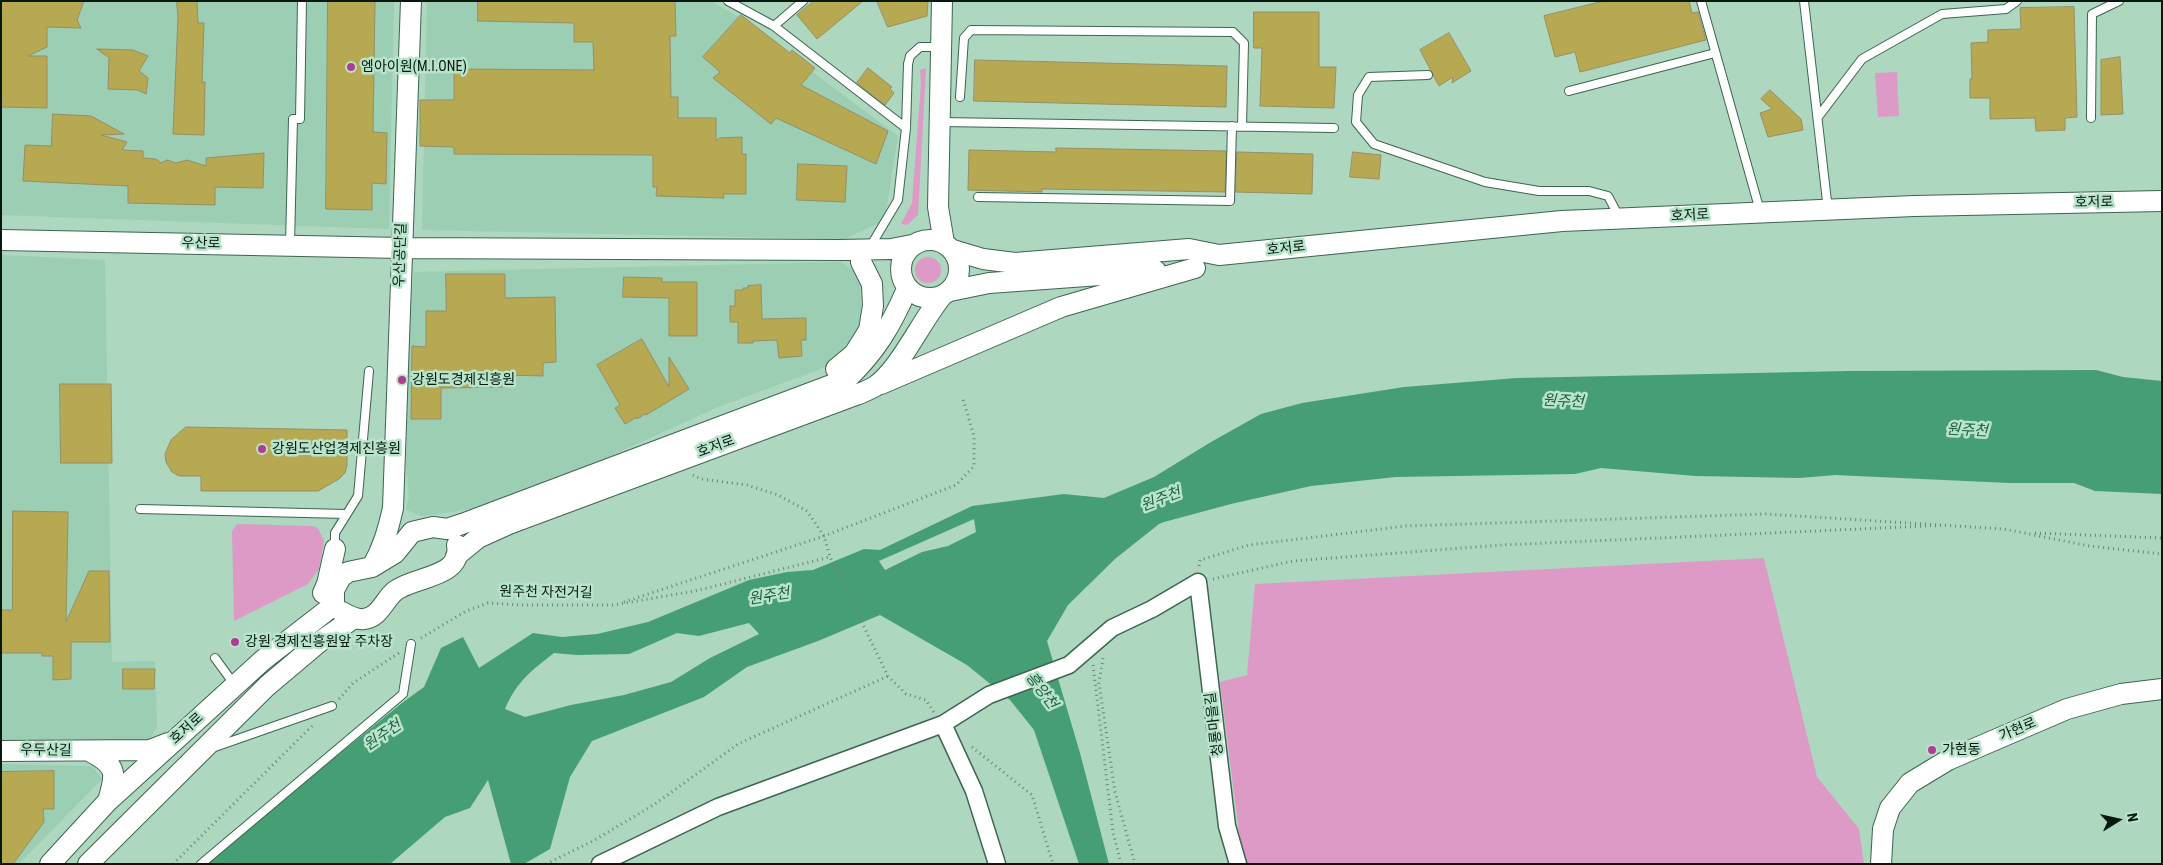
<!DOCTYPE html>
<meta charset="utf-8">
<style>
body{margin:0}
#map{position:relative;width:2163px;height:865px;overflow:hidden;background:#add7bf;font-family:"Roboto Condensed",sans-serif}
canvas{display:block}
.frame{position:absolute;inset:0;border:2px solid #07180f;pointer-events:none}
.north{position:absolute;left:2093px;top:795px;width:50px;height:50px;-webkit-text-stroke:4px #b9e4cc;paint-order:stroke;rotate:80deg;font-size:14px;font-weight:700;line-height:20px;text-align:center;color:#07180f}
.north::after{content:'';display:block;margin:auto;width:18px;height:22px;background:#07180f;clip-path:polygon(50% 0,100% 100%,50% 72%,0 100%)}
</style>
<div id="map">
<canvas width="2163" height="865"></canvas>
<div class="frame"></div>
<div class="north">N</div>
</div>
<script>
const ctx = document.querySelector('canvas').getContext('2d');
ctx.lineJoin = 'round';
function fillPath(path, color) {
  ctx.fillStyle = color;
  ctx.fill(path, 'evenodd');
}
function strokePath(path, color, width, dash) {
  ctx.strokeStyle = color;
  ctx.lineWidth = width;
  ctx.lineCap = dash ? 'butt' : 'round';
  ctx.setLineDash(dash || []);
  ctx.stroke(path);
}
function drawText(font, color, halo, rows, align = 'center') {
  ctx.font = font + ' "Roboto Condensed","Noto Sans KR",sans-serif';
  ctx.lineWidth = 5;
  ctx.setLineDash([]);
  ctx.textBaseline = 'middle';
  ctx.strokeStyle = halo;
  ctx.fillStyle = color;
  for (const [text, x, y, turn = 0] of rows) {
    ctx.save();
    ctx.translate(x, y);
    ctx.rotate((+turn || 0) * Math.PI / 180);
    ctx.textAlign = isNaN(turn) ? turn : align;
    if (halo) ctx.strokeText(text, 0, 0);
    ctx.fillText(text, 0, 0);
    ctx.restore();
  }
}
const built = new Path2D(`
 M1,1H394L389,229L1,215Z
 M427,1H711L742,19L898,136L887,206L882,222L844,239L422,230Z
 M1,255L105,260L112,662L155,661L157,726L146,746L1,744Z
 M841,262L855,272L860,286L862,321L847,349L821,369L718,407L582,469L479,508L422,516L406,510L409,497L406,465L410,305L414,272Z
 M1,764L92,766L102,779L19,864H1Z`);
const green = new Path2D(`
 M926,68L918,215L907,225L901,224L912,203L921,83L920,70Z
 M1897,72L1899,116L1878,117L1875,73Z
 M915 270a13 13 0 1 1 26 0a13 13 0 1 1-26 0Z
 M237,524L312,526L318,528L324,541L319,569L308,584L234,621L232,531Z
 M1764,558L1817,777L1859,829L1864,864H1243L1220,682L1247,675L1255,584Z`);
const water = new Path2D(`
 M2096,370L2123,377L2162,381V494L2095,491L2074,483H2009L1835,475L1800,478L1695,476L1601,468L1575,474L1396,477L1311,486L1231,504L1164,522L1159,524L1115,559L1068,605L1047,641L1080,753L1109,864H1079L1034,730L1010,700L967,665L880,615L818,641L747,667L704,697L592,741L570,777L550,849L524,864H511L488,780L470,808L445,817L390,864H207L239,835L402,703L424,687L441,648L463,637L479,668L533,633L562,637L597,634L648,622L749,580L787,572L813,570L864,549L880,550L972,506L1064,494L1104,498L1154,477L1211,442L1261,414L1302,403L1404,387L1517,378L1848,371ZM974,519L976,532L948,546L922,552L885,570L879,561ZM749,623L759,634L710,658L671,682L624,695L571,705L525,717L505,709C517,681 531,671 554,653L577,655L629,654L677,633L699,636Z`);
const building = new Path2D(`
 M1,1H84L77,20L81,28L47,27V47L28,56H47V108L1,107Z
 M177,1H197L198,23H204L202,82H205L204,135L173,134L178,17Z
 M328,1H375L373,132L387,133L386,184L372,183V210L326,209Z
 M478,1H675L676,36H670L671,97H678V118H716V141L719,138L742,137V154H746V194H723L724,198L656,196L657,187H653V155L454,154V147L420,146V100H454V69L594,70L593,42H574V23L478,21Z
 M814,1H863L817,39L797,15Z
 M877,1H928L927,16L888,27Z
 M1604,1H1689L1692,13L1698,12L1706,40L1580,72L1575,52L1555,57L1544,16Z
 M2074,7L2077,117L2065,118V130L2036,131L2035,118L1990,119V98H1970V79H1972L1971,43L1988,42V30L2021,29L2020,8Z
 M1254,12H1319V67H1336L1334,108L1260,106L1262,48H1254Z
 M741,15L790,53L792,50L815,68L801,85L888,131L876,164L776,118L771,124L713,78L720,72L703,57Z
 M1449,33L1471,71L1452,83L1453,77L1439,86L1420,50Z
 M97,49L133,50L148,56L139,71L148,78L146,94L138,90L108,89L109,58Z
 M2120,57L2123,114L2101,115V60Z
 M975,60L1227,66L1226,107L974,101Z
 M868,68L892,87L890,89L894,93L885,105L857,83Z
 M1770,90L1801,119L1803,130L1768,137L1760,113L1772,109L1761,99Z
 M53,114L91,116L124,134L101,135L127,142L122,150L143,151V158L156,159L161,163L167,160L176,163L187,160L206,166V158L264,153L263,188L215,187V205L128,203V186L23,181L25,145L51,146Z
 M1056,148L1226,151L1225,192L1042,189V192L968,190L969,150L1056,152Z
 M1237,152L1313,154L1312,194L1236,192Z
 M1353,152L1381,155L1379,179L1350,177Z
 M798,164L847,166L845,202L797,200Z
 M446,274H505V298L555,297L556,362L543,363V376L508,375V387L441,388V419H411L412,346L426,347V311H446Z
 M624,277L662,278V282H697V336H669V298L623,297Z
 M761,285L762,319L806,318V340H801L802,356L779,358L777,340L753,341V343H738V322H730V306H735V290H743V288H748V286Z
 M642,339L669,387V357L689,389L646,415L645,414L637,419V417L625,424L615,408L620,405L597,365Z
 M60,384H111L112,463H61Z
 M186,427L347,430V465L345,473L339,479L318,491H201V476H179L172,472L166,462L165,454L171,440Z
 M13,511L68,512L66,622L89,571H109L110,642H71V679L53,680V656H42V653H1V610H12Z
 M123,669H155L154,689H123Z
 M54,771V809H43L44,822L13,864H1V772Z`);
const path = new Path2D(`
 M693,475L701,479L747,485L778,495L807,511L824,536L830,557L888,676L906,694L926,700L934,712
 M2035,533L2162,538
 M1199,566L1200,560L1249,545L1406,526L1766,514L2004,529L2089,546L2162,554
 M1213,579L1293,561L1502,545L1949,525
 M624,602L824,536L956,485L974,466V436L963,399
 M421,638L466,611L488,603L521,605H613L695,591L830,557
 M1103,658L1099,683L1115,792L1135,864
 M1093,665L1113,832L1121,864
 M339,699L353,683L399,653
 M972,747L1032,795L1053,864
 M173,864L312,726
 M546,864L593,841L655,804L738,744L888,676`);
const service = new Path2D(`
 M728,1L774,26L906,128
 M1701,1L1760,211
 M1804,1L1828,210
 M774,26L803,1
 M1428,75L1369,77L1358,95L1356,122L1374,144L1485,182L1539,191H1589L1608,196L1619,217
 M1569,91L1715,53
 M960,97L964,38L971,30L1233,32L1244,43L1242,126
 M1818,117L1862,59L1942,14L2006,9L2017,1
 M2091,118L2092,14L2119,1
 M941,122L1334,128
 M978,197L1230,201L1232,126
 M290,244L293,119H300L302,1
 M870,247L898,200L906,128L908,64L910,56L920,47H940
 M140,509L346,514
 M335,550V533L358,496L369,371
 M215,658L234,684
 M212,748L332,706
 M201,864L403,694L411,644`);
const minor = new Path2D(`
 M943,724L974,791L997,864
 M600,864L718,807L943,724L989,695L1069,665L1112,628L1152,609L1198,582L1227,826L1238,864`);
const tertiary = new Path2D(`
 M942,1L938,207L944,243
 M901 269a29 29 0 1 1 58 0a29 29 0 1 1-58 0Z
 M1,240L402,248L839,250L891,249L912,245
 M953,250L983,259L1015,263L1189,249L1219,255L1562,221L1914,206L2162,201
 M950,291L989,283L1156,271
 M836,369L854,354L869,330L873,306L872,284L861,262
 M881,384L1061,307L1195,268
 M456,556L478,538L509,524L856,395C862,393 868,390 874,387C899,371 921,321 942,296
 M372,567C383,548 388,530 393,508L411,1
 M323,593L327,584L335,549
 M342,612C349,616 356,620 364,619C380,617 384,600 395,591C414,576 463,578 457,545
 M1,751L150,750L168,743
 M91,752C118,766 116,774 108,801
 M50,864L108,801L173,742L263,660L334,605V590L341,577L348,572L372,567L395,553L412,532L433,527L447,529L462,524L847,379C876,351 891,326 907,289
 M88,864L267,686L318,643L354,618
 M1881,864L1883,829L1890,808L1910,783L1948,760L2067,709L2121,694L2162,689`);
const markers = [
 [351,67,5,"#b23c93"],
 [402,380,5,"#b23c93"],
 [262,449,5,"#b23c93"],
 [235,642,5,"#b23c93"],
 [1932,750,5,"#b23c93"]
];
const poiNames = [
 ["엠아이원(M.I.ONE)",361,67],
 ["강원도경제진흥원",412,380],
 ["강원도산업경제진흥원",272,449],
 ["강원 경제진흥원앞 주차장",245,642],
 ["가현동",1942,750]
];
const streetNames = [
 ["호저로",2094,203,-1],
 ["호저로",1690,216,-3],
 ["우산로",201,244,1],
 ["호저로",1286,249,-6],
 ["우산공단길",401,255,-88],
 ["호저로",716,447,-20],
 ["원주천 자전거길",546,593,1],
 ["청룡마을길",1215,724,-97],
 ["호저로",187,729,-42],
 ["가현로",2018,730,-23],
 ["우두산길",46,751,1]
];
const waterNames = [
 ["원주천",1563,402,3],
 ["원주천",1967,431,3],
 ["원주천",1161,500,-21],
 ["원주천",769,597,-9],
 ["흥양천",1041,691,53],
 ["원주천",383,736,-34]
];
fillPath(built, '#9bceb2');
fillPath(green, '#dd9ac6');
fillPath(water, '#469f74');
fillPath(building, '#b7a852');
strokePath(building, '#968f67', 1);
strokePath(service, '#3e6550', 10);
strokePath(minor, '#3e6550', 19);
strokePath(tertiary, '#3e6550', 22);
strokePath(path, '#688876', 3, [1, 4]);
strokePath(service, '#fff', 8);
strokePath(minor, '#fff', 16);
strokePath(tertiary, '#fff', 20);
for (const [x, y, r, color] of markers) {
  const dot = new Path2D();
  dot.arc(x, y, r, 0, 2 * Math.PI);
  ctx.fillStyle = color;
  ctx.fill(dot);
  strokePath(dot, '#b9e4cc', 2);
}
drawText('14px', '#07180f', '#b9e4cc', poiNames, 'left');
drawText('14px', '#07180f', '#b9e4cc', streetNames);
drawText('italic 15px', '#1d5f41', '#b9e4cc', waterNames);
</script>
